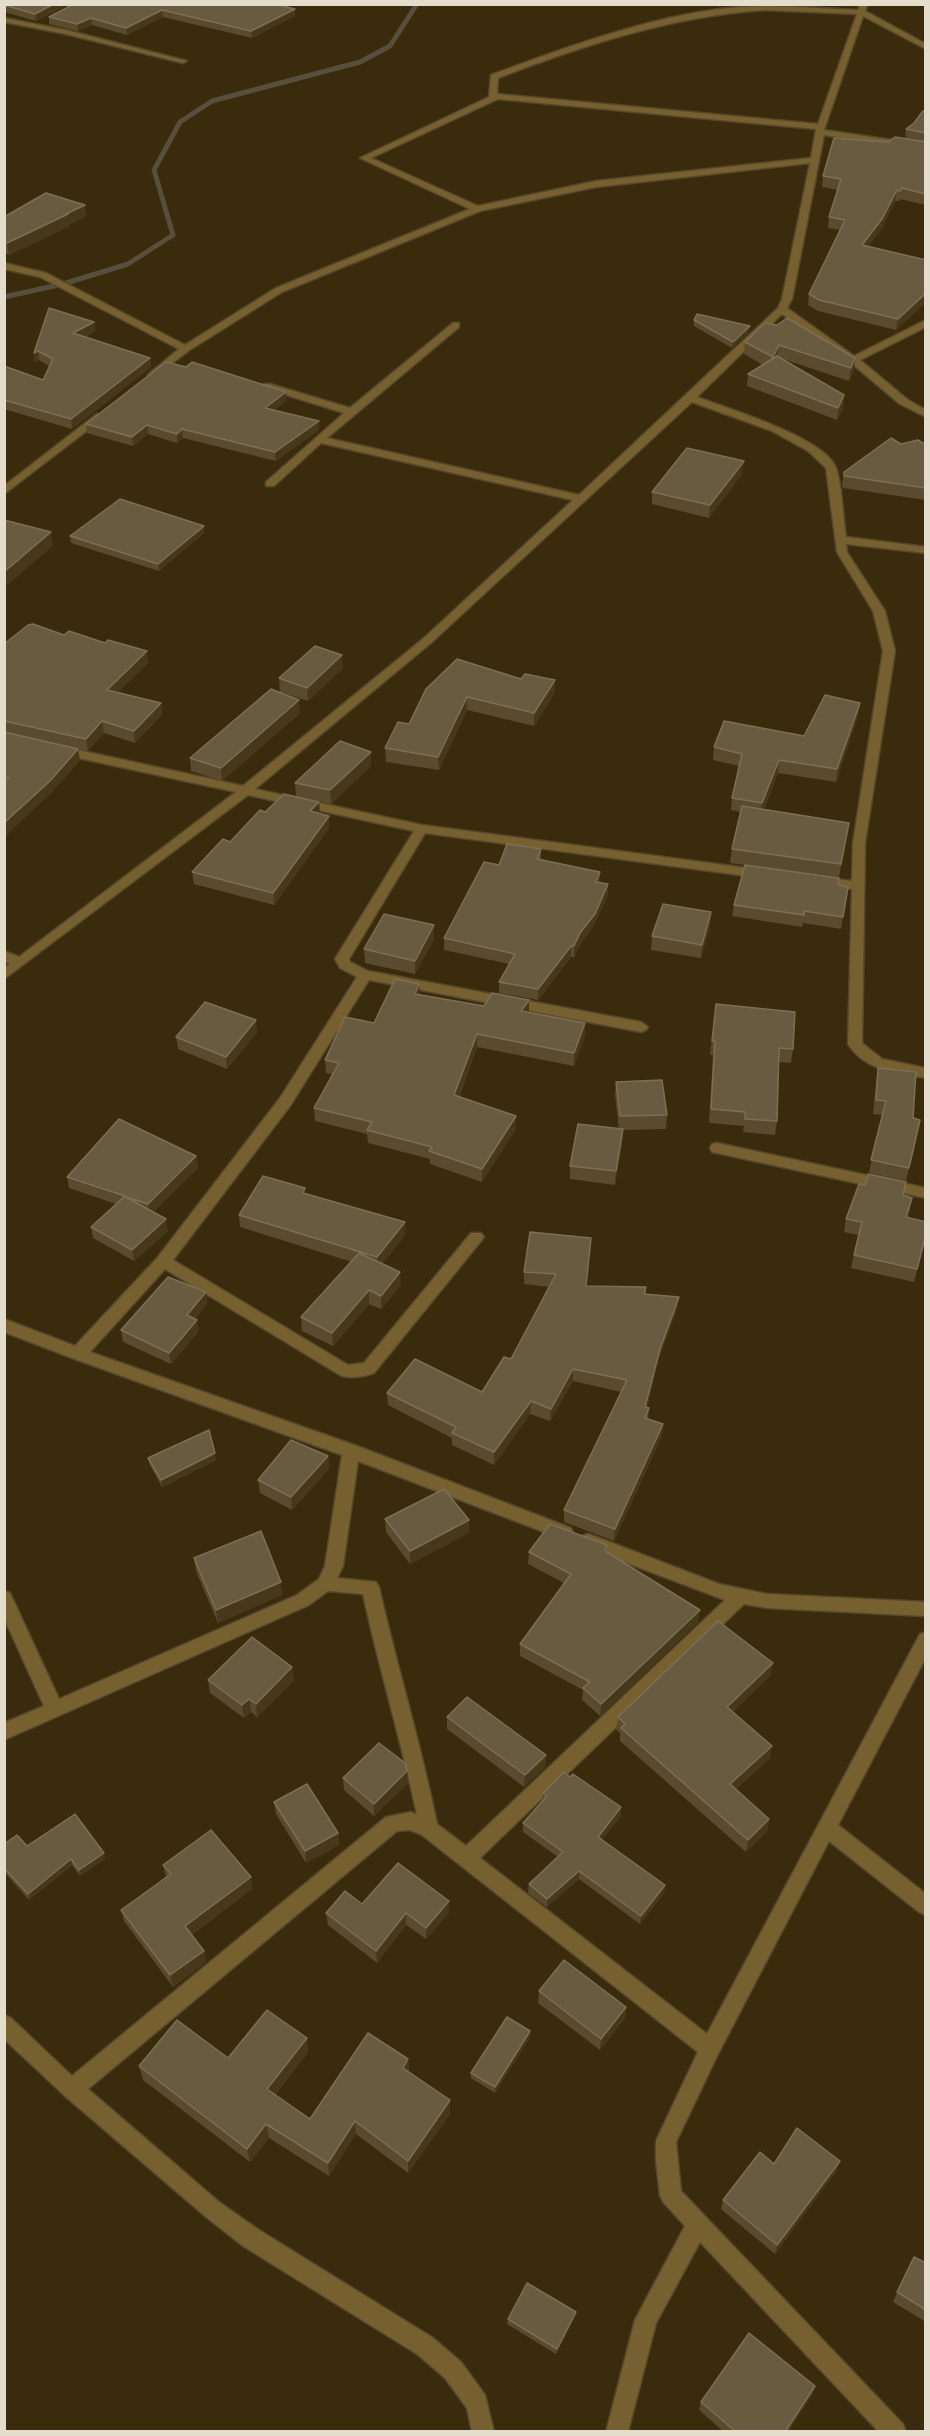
<!DOCTYPE html>
<style>
body{margin:0}
#map{position:relative;width:930px;height:2436px;overflow:hidden;background:#392b0c;font-family:Mulish,sans-serif}
canvas{display:block}
.frame{position:absolute;inset:0;border:6px solid #e5ddcb;pointer-events:none}
</style>
<div id="map">
<canvas width="930" height="2436"></canvas>
<div class="frame"></div>
</div>
<script>
const ctx = document.querySelector('canvas').getContext('2d');
ctx.lineJoin = 'round';
function strokePath(path, color, width, dash) {
  ctx.strokeStyle = color;
  ctx.lineWidth = width;
  ctx.lineCap = dash ? 'butt' : 'round';
  ctx.setLineDash(dash || []);
  ctx.stroke(path);
}
function fillPath(path, color) {
  ctx.fillStyle = color;
  ctx.fill(path, 'evenodd');
}
const stream = new Path2D(`
 M4,297L63,284L128,264L173,235L154,170L180,122L212,101L360,62L390,46L417,4`);
const minor = new Path2D(`
 M860,4H868L865,11L926,44V49L863,16L824,130L926,145V150L824,135L792,299L787,308L854,356L926,320V327L860,360L908,400L926,410V417L900,404L850,362L782,314L697,397C726,408 826,438 836,468C842,484 843,519 846,537L926,547V553L846,544L847,552L885,611L895,651L865,843L862,1043L882,1059L926,1068V1078C897,1073 865,1071 848,1044L852,889L819,885L813,881L819,877L852,881L853,843L883,651L873,611L837,552L826,468L808,451L772,431L692,402L432,642L255,789L422,825L762,870L768,874L762,878L425,833L349,959L350,962L368,971L641,1022L648,1027L646,1030L641,1032L369,980L290,1106L173,1260L348,1365L364,1363L471,1233H481L484,1237L481,1241L374,1373C364,1377 350,1379 340,1375L165,1269L90,1352L357,1446L571,1528L573,1533L571,1538L565,1540L358,1461L343,1566L337,1578L376,1582L379,1587C397,1667 421,1744 437,1824L466,1846L725,1600L582,1546L580,1541L582,1536L588,1534L594,1536L719,1584L767,1594L926,1602V1616L767,1608L744,1604L480,1858L707,2034L920,1634L926,1632V1657L838,1825L926,1894V1915L919,1912L829,1841L717,2056L676,2142L681,2191L903,2424L906,2432H879L700,2242L656,2323L628,2432H606L635,2320L685,2226L664,2203L660,2196L656,2161V2141L698,2052L422,1835L410,1830L397,1831L88,2089L219,2202L259,2230L433,2338L461,2362L485,2395L494,2432H472L467,2408L445,2378L417,2354L243,2246L205,2216L65,2096L4,2039V2015L11,2018L72,2076L386,1817L411,1812L417,1815C401,1740 379,1668 363,1594L328,1591L309,1605L4,1740V1723L44,1706L4,1618V1591L10,1593L59,1699L297,1595L319,1579L325,1566L342,1455L72,1358L4,1332V1319L75,1346L158,1257L280,1098L357,977L340,968L335,959L414,831L248,795L4,979V968L10,964L4,961V951L19,957L236,792L60,754L56,753V747L60,746L243,786L424,638L573,500L321,443L274,486H266V482L344,413L264,388V384H270L350,408L453,323H459V327L327,438L579,495L778,308L782,299L810,163L596,187L480,211L282,292L188,351L153,378L148,375L150,373L179,349L40,277L4,269V263L46,273L185,345L276,288L470,209L360,158L489,97L491,75C561,49 646,18 720,9C766,3 812,8 858,10ZM765,10L857,14L818,124L497,94L498,78C585,45 672,16 765,10ZM498,99L816,129L811,158L596,181L478,206L371,158Z
 M4,18L66,30L187,61L183,63L66,34L4,22Z
 M97,414L106,416L4,494V486Z
 M717,1143L926,1188V1198L712,1152L710,1148L712,1144Z`);
const wall = new Path2D(`
 M4,4H69L36,21L4,12Z
 M74,4L295,16L252,38L163,17L127,35L92,25L78,31L49,24V17Z
 M926,111V205L900,199L899,201H895L881,230L868,246L926,260V302L896,330L818,311L808,305L809,294L840,230L828,228L829,217L838,190L822,187L823,176L888,142L905,139L906,129L914,123Z
 M86,216L70,224V226L9,255L4,253V217Z
 M787,318L854,371L849,381L783,359L844,395L843,408L837,420L747,386L748,374L763,365L744,354L745,342L777,325Z
 M694,320L749,332L732,348L694,326Z
 M94,322L95,331L85,337L150,358L151,367L72,429L4,409V366L43,380L49,366L39,360L35,362L34,353Z
 M287,400L274,410L319,430L276,461L183,438L177,443L148,434L133,446L87,433L86,424Z
 M901,444L926,445V500L843,488L842,484L844,472Z
 M742,474L709,518L652,504V492Z
 M204,526V533L159,571L71,543L70,536Z
 M4,644L148,663L118,692L161,703L162,715L135,743L104,733L88,751L55,744L80,760L52,792L4,837Z
 M343,668L308,701L280,692L279,678Z
 M426,689L555,693L534,726L467,710L439,770L386,762L385,748L409,724Z
 M860,703L858,716L836,782L778,773L764,809L849,823L839,877L730,863L732,849L741,812L731,810L732,798L739,766L713,760L714,747L804,736Z
 M300,713L222,781L191,771L190,758Z
 M371,766L331,804L296,796L295,783Z
 M319,802L320,813L329,828L274,905L194,884L192,872L230,842L265,812Z
 M541,849V859L600,882L608,884V895L594,925L580,945L574,957H571L538,1000L499,993V982L509,964L444,950V938L499,865Z
 M838,885L848,887L841,929L803,923L802,927L732,916L734,905Z
 M711,912L710,926L701,958L651,950L652,936Z
 M434,925V939L415,974L365,963L364,949Z
 M420,995L484,1006L529,1000V1012L585,1036L574,1066L477,1047L459,1097L516,1116V1129L482,1182L430,1164V1159L368,1143L367,1134L315,1121L314,1108L332,1074L326,1073L325,1060L374,1023Z
 M716,1004L793,1049L791,1063L779,1062L777,1121L775,1135L743,1132L744,1126L709,1123L713,1055H710Z
 M257,1032L227,1069L178,1049L176,1037Z
 M878,1068L913,1118L920,1120L906,1181L869,1173L882,1115L873,1114L876,1082Z
 M616,1082L667,1115L666,1129L623,1130L622,1143L615,1185L570,1179V1166L619,1129L615,1095Z
 M196,1156L198,1168L153,1212L168,1231L134,1261L93,1238L91,1227L116,1204L69,1188L67,1177Z
 M306,1194L405,1235L382,1264L401,1285L381,1309L369,1304L333,1346L302,1331L301,1317L352,1262L240,1227L239,1215Z
 M903,1195L912,1198L908,1217L926,1236L914,1282L851,1268L858,1235L844,1232L846,1219Z
 M590,1251L586,1286L646,1287V1295L679,1297L677,1309L658,1361L647,1408H649L648,1419L663,1424L662,1436L614,1541L564,1522V1510L621,1392L573,1381L550,1421L530,1414L494,1465L452,1445V1438L388,1405L387,1393L482,1392L511,1359L550,1287L524,1284V1272Z
 M206,1292L207,1304L195,1319L199,1331L171,1364L123,1342L121,1330Z
 M328,1456L329,1469L292,1510L260,1493L258,1480Z
 M148,1458L216,1460L162,1487L150,1465Z
 M385,1519L469,1520V1533L410,1564L386,1532Z
 M607,1545V1552L698,1622L600,1716L582,1700L583,1690L520,1656V1644L564,1583L528,1564L529,1552Z
 M194,1558L282,1595L218,1623L196,1571Z
 M773,1663L770,1676L732,1712L770,1758L736,1789L769,1819L767,1831L746,1852L620,1741V1733L616,1730L618,1717Z
 M208,1680H294L257,1717L251,1712L244,1718L210,1693Z
 M447,1717L546,1755L545,1767L524,1787L447,1729Z
 M407,1771L408,1783L374,1816L344,1790L343,1778Z
 M543,1793L621,1816L602,1840L665,1885L664,1893L640,1924L579,1879L547,1907L528,1893L529,1884L558,1857L523,1832V1823L542,1801Z
 M274,1802L338,1833L339,1845L306,1863L276,1814Z
 M4,1844L27,1846L105,1859L80,1876L72,1865L29,1900L4,1872Z
 M163,1865L253,1888L192,1935L204,1951L206,1962L173,1987L124,1921L121,1910L166,1877Z
 M362,1904L449,1913L426,1939L406,1925L377,1963L328,1925L326,1913Z
 M539,1991L626,2007L625,2018L600,2050L538,2003Z
 M530,2037L495,2093L471,2078V2073Z
 M307,2038L308,2052L275,2095L310,2119L408,2059L409,2072L450,2114L408,2173L356,2134L329,2176L269,2138L250,2162L143,2080L139,2066L228,2058Z
 M774,2164L837,2170L775,2254L721,2209L723,2200Z
 M926,2263V2322L893,2302L897,2292Z
 M576,2312L575,2317L556,2354L507,2324L508,2319Z
 M815,2386L812,2395L788,2432H724L699,2410L701,2402Z`);
const shadedWall = new Path2D(`
 M54,4H69L36,21L35,14Z
 M295,9V16L252,38L251,31Z
 M162,10L163,17L127,35L126,28Z
 M91,18L92,25L78,31L77,24Z
 M897,190L895,201L881,230L860,256L862,245Z
 M85,205L86,216L70,224V226L9,255L7,243Z
 M926,293V302L896,330L898,319Z
 M94,322L95,331L74,342L73,333Z
 M750,326L749,332L732,348L733,342Z
 M779,345L777,357H773Z
 M38,351L39,360L35,362L34,353Z
 M150,358L151,367L72,429L71,419Z
 M855,358L854,371L849,381L851,368Z
 M286,392L287,400L265,417V408Z
 M844,395L843,408L837,420L838,408Z
 M319,421V430L276,461L275,452Z
 M147,425L148,434L133,446L132,437Z
 M182,429L183,438L177,443V434Z
 M744,461L742,474L709,518L710,505Z
 M204,526V533L159,571L158,564Z
 M51,532L53,546L4,588V572Z
 M147,651L148,663L109,701L107,690Z
 M342,655L343,668L308,701L307,688Z
 M555,680V693L534,726V713Z
 M467,697V710L439,770L438,757Z
 M299,700L300,713L222,781L221,768Z
 M161,703L162,715L135,743L134,731Z
 M860,703L858,716L836,782L837,769Z
 M102,721L104,733L88,751L86,739Z
 M78,749L80,760L52,792L4,837V823Z
 M371,752V766L331,804L330,790Z
 M779,760L778,773L761,816L762,803Z
 M319,802L320,814L310,811Z
 M329,816V828L274,905L273,893Z
 M600,872V883L596,882Z
 M608,884V895L594,925L580,945L574,957V946L580,933Z
 M711,912L710,926L701,958L702,945Z
 M434,925V939L415,974V961Z
 M571,946V957L538,1000V989Z
 M419,984L420,997L415,994Z
 M529,1000V1013L521,1011Z
 M256,1020L257,1032L227,1069L226,1057Z
 M585,1023V1036L574,1066V1053Z
 M477,1034V1047L454,1108V1095Z
 M516,1116V1129L482,1182V1169Z
 M623,1129L622,1143L615,1185L616,1171Z
 M196,1156L198,1168L149,1215L148,1204Z
 M912,1198L910,1211L903,1230L906,1217Z
 M166,1219L168,1231L134,1261L132,1250Z
 M405,1222V1235L378,1269L377,1257Z
 M400,1272L401,1285L381,1309V1296Z
 M369,1290V1304L333,1346L332,1333Z
 M206,1292L207,1304L189,1327L187,1315Z
 M679,1297L677,1309L658,1361L644,1420L645,1407L660,1349Z
 M197,1320L199,1331L171,1364L169,1353Z
 M573,1369V1381L550,1421L551,1409Z
 M531,1401L530,1414L494,1465V1452Z
 M663,1424L662,1436L614,1541L615,1529Z
 M215,1453L216,1460L162,1487L161,1480Z
 M328,1456L329,1469L292,1510L291,1497Z
 M469,1520V1533L410,1564V1551Z
 M281,1582L282,1595L218,1623L216,1610Z
 M700,1610L698,1622L600,1716L601,1704Z
 M773,1663L770,1676L725,1720L727,1707Z
 M292,1667L294,1680L257,1717L256,1704Z
 M249,1699L251,1712L244,1718L242,1705Z
 M772,1746L770,1758L728,1796L730,1784Z
 M546,1755L545,1767L524,1787L525,1775Z
 M407,1771L408,1783L374,1816V1804Z
 M621,1807V1816L598,1845V1837Z
 M769,1819L767,1831L746,1852L748,1840Z
 M338,1833L339,1845L306,1863L305,1851Z
 M104,1853L105,1859L80,1876L79,1870Z
 M71,1859L72,1865L29,1900L28,1894Z
 M579,1871V1879L547,1907V1899Z
 M251,1877L253,1888L188,1938L185,1926Z
 M665,1885L664,1893L640,1924L641,1916Z
 M449,1901V1913L426,1939V1928Z
 M406,1913V1925L377,1963L376,1951Z
 M204,1951L206,1962L173,1987L170,1975Z
 M626,2007L625,2018L600,2050L601,2039Z
 M530,2031V2037L495,2093V2087Z
 M307,2038L308,2052L269,2102L267,2089Z
 M408,2059L409,2073L403,2068Z
 M450,2100V2114L408,2173V2161Z
 M355,2121L356,2134L329,2176L328,2163Z
 M266,2124L269,2138L250,2162L247,2149Z
 M840,2161L837,2170L775,2254L777,2245Z
 M576,2312L575,2317L556,2354L557,2349Z
 M815,2386L812,2395L788,2432H785Z`);
const building = new Path2D(`
 M4,4H54L35,14L4,5Z
 M74,4H275L295,9L251,31L162,10L126,28L91,18L77,24L49,17Z
 M923,111H926V133L906,129L914,123Z
 M895,137L926,142V194L902,188L900,191L897,190L882,219L862,245L926,260V293L898,319L819,300L809,294L845,220L829,217L841,179L823,176L834,138L888,142Z
 M46,193L85,205L66,214H68L7,243L4,242V217Z
 M49,308L94,322L73,333L150,358L71,419L4,400V366L43,380L53,359L38,351L34,353Z
 M697,314L750,326L733,342L694,320Z
 M787,318L855,358L851,368L779,345L773,357L745,342L765,323L777,325Z
 M777,356L844,395L838,408L748,374Z
 M166,362L186,367L192,362L286,392L265,408L319,421L275,452L182,429L177,434L147,425L132,437L86,424Z
 M891,438L901,444L918,440L926,445V488L844,476V472Z
 M687,448L744,461L710,505L652,492Z
 M120,499L204,526L158,564L70,536Z
 M4,520L51,532L4,572Z
 M33,624L64,635L69,631L105,643L108,640L147,651L107,690L161,703L134,731L102,721L86,739L4,721V644L28,625Z
 M315,646L342,655L307,688L279,678Z
 M457,659L521,679L525,674L555,680L534,713L467,697L438,757L385,748L398,722L409,724L426,689Z
 M271,689L299,700L221,768L190,758Z
 M825,695L860,703L837,769L779,760L762,803L732,798L742,754L714,747L724,721L804,736Z
 M4,732L78,749L50,781L4,823V783L9,778L4,776Z
 M340,741L371,752L330,790L295,783Z
 M284,794L319,802L310,811L329,816L273,893L192,872L223,839L230,842L260,810L265,812Z
 M742,806L849,823L841,864L732,849Z
 M507,844L541,849L537,859L600,872L596,882L608,884L595,914L580,933L574,946H571L538,989L499,982L515,954L444,938L484,862L499,865Z
 M745,865L839,878L838,885L848,887L843,917L804,911V915L734,905Z
 M663,904L711,912L702,945L652,936Z
 M384,914L434,925L415,961L364,949Z
 M395,979L419,984L415,994L484,1006L492,993L529,1000L521,1011L585,1023L574,1053L477,1034L454,1095L516,1116L482,1169L429,1151L432,1147L367,1130L372,1122L314,1108L339,1063L325,1060L345,1017L374,1023Z
 M205,1002L256,1020L226,1057L176,1037Z
 M716,1004L795,1012L793,1049L779,1048L777,1121L745,1119V1112L711,1109L715,1041H712Z
 M878,1068L916,1072L913,1118L920,1120L909,1168L871,1160L886,1101L876,1100Z
 M662,1080L667,1115L620,1116L616,1082Z
 M119,1119L196,1156L148,1204L126,1197L166,1219L132,1250L91,1227L125,1196L67,1177Z
 M578,1124L623,1129L616,1171L570,1166Z
 M868,1174L906,1182L903,1195L912,1198L906,1217L926,1222V1234L917,1269L854,1255L862,1222L846,1219L859,1184L865,1185Z
 M263,1176L305,1188L303,1193L405,1222L377,1257L239,1215Z
 M530,1232L591,1238L586,1286L646,1287L644,1294L679,1297L660,1349L645,1407L649,1408L645,1418L663,1424L615,1529L564,1510L627,1380L573,1369L551,1409L531,1401L494,1452L452,1433L456,1427L387,1393L415,1359L482,1392L504,1357L511,1359L556,1274L524,1272Z
 M359,1253L400,1272L381,1296L369,1290L332,1333L301,1317Z
 M168,1277L206,1292L187,1315L197,1320L169,1353L121,1330Z
 M209,1430L215,1453L161,1480L148,1458Z
 M291,1440L328,1456L291,1497L258,1480Z
 M444,1489L469,1520L410,1551L385,1519Z
 M550,1524L607,1545L605,1551L700,1610L601,1704L583,1688L590,1682L520,1644L571,1574L529,1552Z
 M261,1531L281,1582L216,1610L194,1558Z
 M718,1621L773,1663L727,1707L772,1746L730,1784L769,1819L748,1840L621,1728L625,1724L618,1717Z
 M252,1637L292,1667L256,1704L249,1699L242,1705L208,1680Z
 M467,1697L546,1755L525,1775L447,1717Z
 M379,1743L405,1763L407,1771L374,1804L343,1778Z
 M564,1772L570,1777L573,1774L621,1807L598,1837L665,1885L641,1916L579,1871L547,1899L529,1884L563,1852L523,1823L547,1796L543,1793Z
 M307,1784L338,1833L305,1851L274,1802Z
 M75,1814L104,1853L79,1870L71,1859L28,1894L4,1868V1844L17,1835L27,1846Z
 M211,1830L251,1877L185,1926L204,1951L170,1975L121,1910L171,1874L163,1865Z
 M398,1863L449,1901L426,1928L406,1913L376,1951L326,1913L345,1891L362,1904Z
 M564,1960L626,2007L601,2039L539,1991Z
 M267,2010L307,2038L267,2089L310,2119L368,2033L408,2059L403,2068L450,2100L408,2161L355,2121L328,2163L266,2124L247,2149L139,2066L177,2020L228,2058Z
 M507,2017L530,2031L495,2087L471,2073Z
 M797,2128L840,2161L777,2245L723,2200L760,2152L774,2164Z
 M914,2257L926,2263V2310L897,2292Z
 M527,2283L576,2312L557,2349L508,2319Z
 M749,2333L815,2386L785,2432H736L701,2402Z`);
strokePath(stream, '#584e3d', 5);
strokePath(minor, '#55472b', 3);
fillPath(minor, '#776030');
fillPath(wall, '#5a4b2e');
fillPath(shadedWall, '#463819');
fillPath(building, '#685b3f');
strokePath(building, '#7c6f55', 1.5);
</script>
